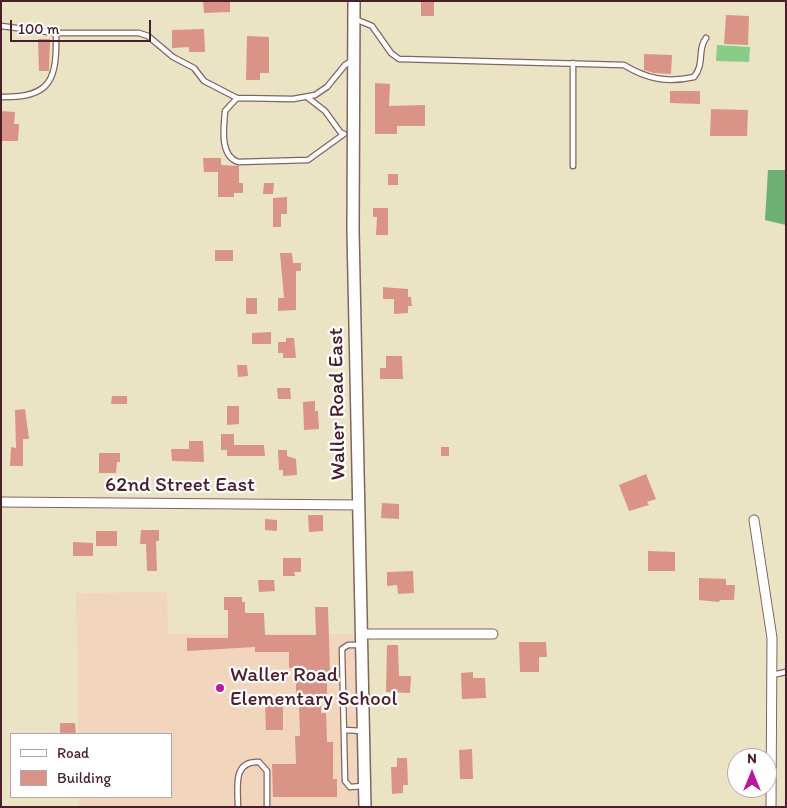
<!DOCTYPE html>
<style>
body{margin:0}
#map{position:relative;width:787px;height:808px;overflow:hidden;background:#eae4c5;font-family:Itim,sans-serif}
canvas{display:block}
.frame{position:absolute;inset:0;border:2px solid #4a1f2b;pointer-events:none}
.legend{position:absolute;left:10px;top:733px;width:162px;height:65px;box-sizing:border-box;background:#fff;border:1px solid #b7a5aa;margin:0;padding:6px 9px;list-style:none;font-size:15px;color:#4a1f2b}
.legend li{display:flex;align-items:center;gap:10px;height:25px}
.legend b{width:25px;border:1px solid #b7a5aa}
.north{position:absolute;left:727px;top:748px;width:50px;height:50px;box-sizing:border-box;background:#fff;border:1px solid #b7a5aa;border-radius:50%;rotate:0deg;font-size:14px;font-weight:700;line-height:20px;text-align:center;color:#4a1f2b}
.north::after{content:'';display:block;margin:auto;width:18px;height:22px;background:#b5179e;clip-path:polygon(50% 0,100% 100%,50% 72%,0 100%)}
.scale{position:absolute;left:10px;top:20px;width:141px;height:22px;box-sizing:border-box;border:2px solid #4a1f2b;border-top:0;padding-left:6px;font-size:15px;line-height:18px;white-space:nowrap;color:#4a1f2b;-webkit-text-stroke:4px #fff;paint-order:stroke}
</style>
<div id="map">
<canvas width="787" height="808"></canvas>
<div class="frame"></div>
<ul class="legend">
<li><b style="height:6px;background:#fff"></b>Road</li>
<li><b style="height:14px;background:#da9387"></b>Building</li>
</ul>
<div class="north">N</div>
<div class="scale">100 m</div>
</div>
<script>
const ctx = document.querySelector('canvas').getContext('2d');
ctx.lineJoin = 'round';
function fillPath(path, color) {
  ctx.fillStyle = color;
  ctx.fill(path, 'evenodd');
}
function strokePath(path, color, width, dash) {
  ctx.strokeStyle = color;
  ctx.lineWidth = width;
  ctx.lineCap = dash ? 'butt' : 'round';
  ctx.setLineDash(dash || []);
  ctx.stroke(path);
}
function drawText(font, color, halo, rows, align = 'center') {
  ctx.font = font + ' Itim,sans-serif';
  ctx.lineWidth = 4.5;
  ctx.setLineDash([]);
  ctx.textBaseline = 'middle';
  ctx.strokeStyle = halo;
  ctx.fillStyle = color;
  for (const [text, x, y, turn = 0] of rows) {
    ctx.save();
    ctx.translate(x, y);
    ctx.rotate((+turn || 0) * Math.PI / 180);
    ctx.textAlign = isNaN(turn) ? turn : align;
    if (halo) ctx.strokeText(text, 0, 0);
    ctx.fillText(text, 0, 0);
    ctx.restore();
  }
}
const built = new Path2D(`
 M167,592L168,634H363L365,807H79L78,797H171V734H78L76,593Z`);
const green = new Path2D(`
 M717,45L750,47L749,62L716,61Z`);
const forest = new Path2D(`
 M768,170H786V225L765,220Z`);
const building = new Path2D(`
 M203,1H230V12L204,13Z
 M421,1H434V16H421Z
 M726,15L749,16L748,45L724,44Z
 M204,29L205,52H189V47L172,48V30Z
 M247,36L269,37V73H260V80H246Z
 M38,39H50L49,71H39Z
 M644,54L672,55L671,74L654,73L644,70Z
 M375,83L390,84L389,106L425,105V126H397V134H375Z
 M670,91H700V104L670,103Z
 M711,109L748,110L747,136H710Z
 M1,111L15,112L14,124H19L18,141H1Z
 M203,158H221V165L239,166V183H243V193H234V197H218V172H204Z
 M388,174H398V185H388Z
 M264,183H274L273,194H263Z
 M287,197V214H281V227H273V198Z
 M373,208H388V235H376L377,217H373Z
 M215,250H233V261H215Z
 M280,253H292L293,263H301V271H296V310L278,311V298H284Z
 M383,287L408,289V297H411L412,306H408V313L394,314V299H383Z
 M246,298H257V314H246Z
 M271,332V344H252V333Z
 M286,338H294L296,358H283V353H278V342H286Z
 M386,356H402L403,379H380V368H386Z
 M237,365H247L248,376L238,377Z
 M277,388H290L291,399H278Z
 M112,396H127V404H111Z
 M315,401V411H318L319,429L304,430L303,402Z
 M227,406H239V424L227,425Z
 M25,409L29,439H23V466H10L11,447L16,448L15,410Z
 M221,434H234V445H264L265,456H227V450H221Z
 M189,441H203L204,462L172,461L171,449H189Z
 M441,447H449V456H441Z
 M278,450H287V456L296,459L297,475L283,476V470H279Z
 M99,453H120V462H117L116,473H99Z
 M646,474L656,499L647,502L649,505L629,511L619,485Z
 M382,503L399,504V519L381,518Z
 M308,515H323V531L309,532Z
 M265,519L277,520V531L265,530Z
 M141,530H159V541H156L157,571H147L146,544H140Z
 M96,531H117V546H96Z
 M73,542L93,543V556H73Z
 M648,551L675,552V571H648Z
 M283,558H301V572H294L295,576H283Z
 M413,571L414,593L398,594L397,585L387,586V572Z
 M699,578L726,579V585H735L734,600H720L719,602L699,600Z
 M258,580H274L275,591L259,592Z
 M224,597H242V602H245V613H264L265,635H316L315,607H328L330,672H327V695H321V713H326L327,742H333V779H337V797H273L272,764H296L295,736H300L299,706H296V668H289V652H255V647L187,651V638H228V610H224Z
 M519,642H546L547,657H539V672H520Z
 M387,645H398L399,676H411L410,693L386,692Z
 M473,672V678H485L486,698L462,699L461,673Z
 M265,703H283V730H266Z
 M60,723H75L76,734H60Z
 M472,749L473,779H460L459,750Z
 M397,758H407L408,785H403V793L392,794L391,767H397Z`);
const service = new Path2D(`
 M355,19L372,26L391,53L399,59L624,65C647,79 667,83 694,77C705,64 697,49 706,38
 M1,26L56,33H139L148,36L173,57L194,68L204,81L237,98L293,99L315,95L327,87L345,65L353,60
 M1,97C52,98 57,79 56,33
 M307,97L325,111L341,133L344,134
 M237,98L225,111C224,127 219,155 238,162L308,160L344,134
 M573,166V63
 M362,645H348L342,649L345,781L350,787L363,786
 M772,675L786,672
 M344,730L363,731
 M238,807C238,787 232,761 259,762L267,771V807`);
const minor = new Path2D(`
 M1,502L359,505
 M754,520L772,638L771,807
 M363,634H493`);
const tertiary = new Path2D(`
 M354,1L353,230L365,807`);
const markers = [
 [220,688,5,"#b5179e"]
];
const streetNames = [
 ["Waller Road East",338,404,-91],
 ["62nd Street East",180,486]
];
const poiNames = [
 ["Waller Road",230,676],
 ["Elementary School",230,700]
];
fillPath(built, '#f1d5bd');
fillPath(green, '#87cd87');
fillPath(forest, '#6db074');
fillPath(building, '#da9387');
strokePath(service, '#826461', 7);
strokePath(minor, '#826461', 11);
strokePath(tertiary, '#826461', 14);
strokePath(service, '#fff', 4.5);
strokePath(minor, '#fff', 9);
strokePath(tertiary, '#fff', 11);
for (const [x, y, r, color] of markers) {
  const dot = new Path2D();
  dot.arc(x, y, r, 0, 2 * Math.PI);
  ctx.fillStyle = color;
  ctx.fill(dot);
  strokePath(dot, '#fff', 2);
}
drawText('21px', '#4a1f2b', '#fff', streetNames);
drawText('21px', '#4a1f2b', '#fff', poiNames, 'left');
</script>
